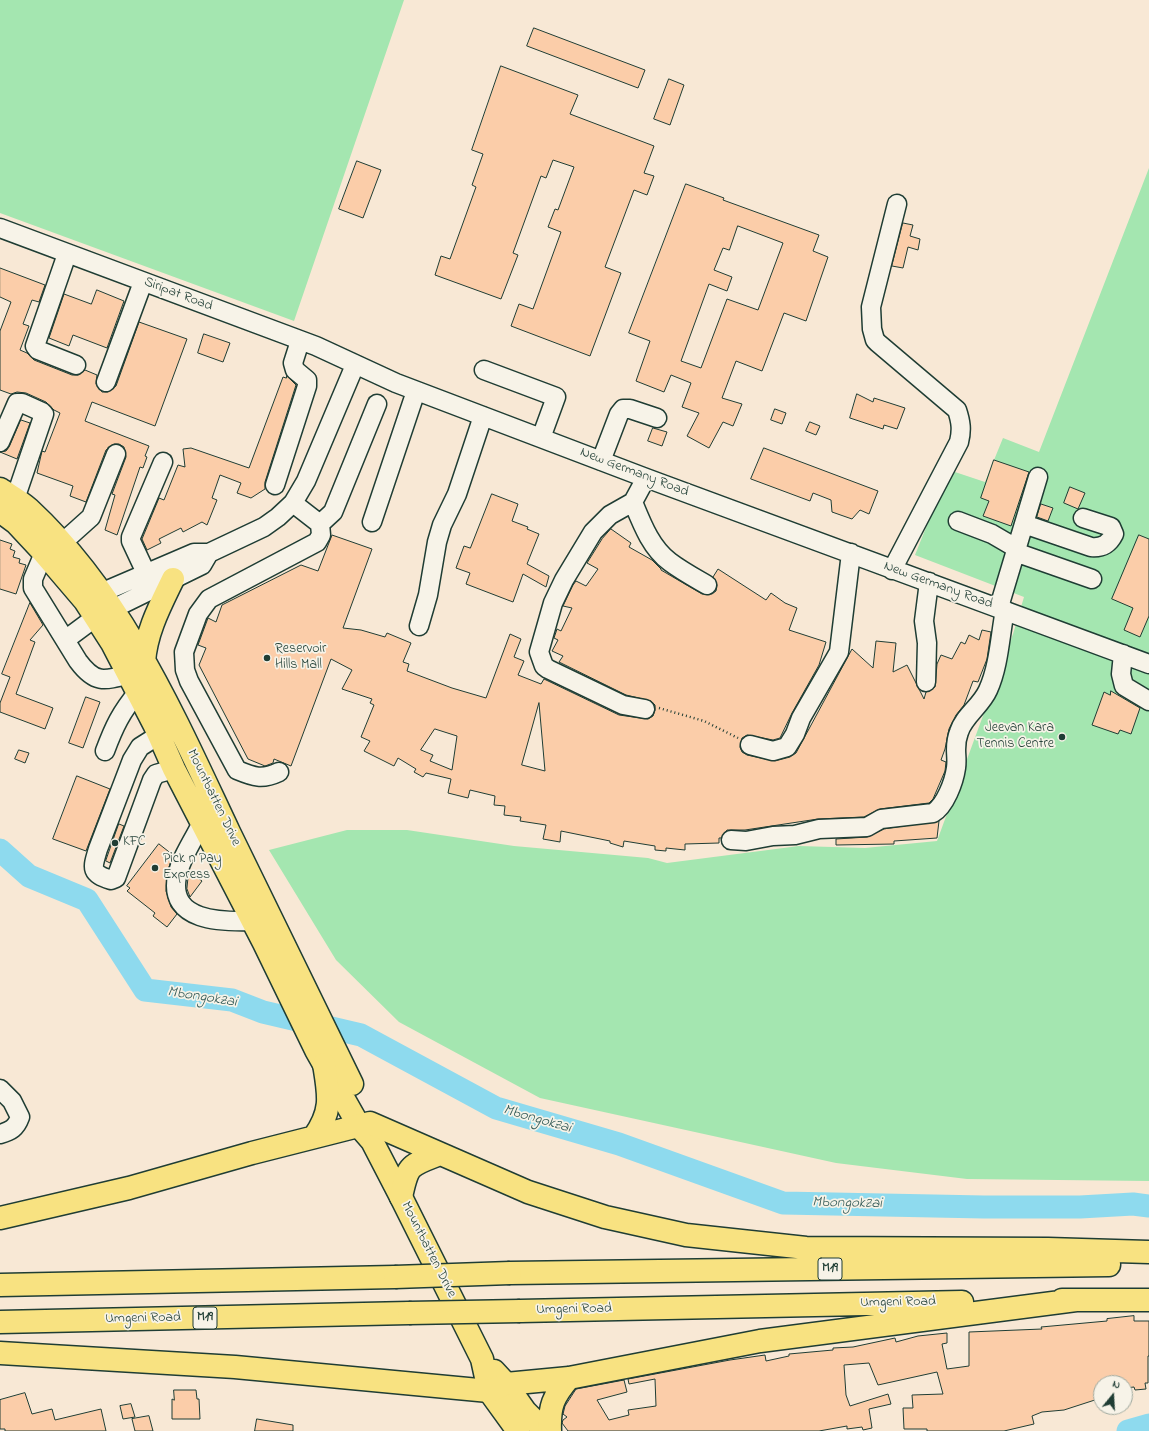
<!DOCTYPE html>
<style>
body{margin:0}
#map{position:relative;width:1149px;height:1431px;overflow:hidden;background:#f8e8d5;font-family:"Indie Flower",sans-serif}
canvas{display:block}
.north{position:absolute;left:1093px;top:1375px;width:40px;height:40px;box-sizing:border-box;background:#f7f3e8;border:1px solid #a1aaa0;border-radius:50%;rotate:18deg;font-size:11px;font-weight:700;line-height:16px;text-align:center;color:#1f3d34}
.north::after{content:'';display:block;margin:auto;width:14px;height:18px;background:#1f3d34;clip-path:polygon(50% 0,100% 100%,50% 72%,0 100%)}
</style>
<div id="map">
<canvas width="1149" height="1431"></canvas>
<div class="north">N</div>
</div>
<script>
const ctx = document.querySelector('canvas').getContext('2d');
ctx.lineJoin = 'round';
function fillPath(path, color) {
  ctx.fillStyle = color;
  ctx.fill(path, 'evenodd');
}
function strokePath(path, color, width, dash) {
  ctx.strokeStyle = color;
  ctx.lineWidth = width;
  ctx.lineCap = dash ? 'butt' : 'round';
  ctx.setLineDash(dash || []);
  ctx.stroke(path);
}
function drawText(font, color, halo, rows, align = 'center') {
  ctx.font = font + ' "Indie Flower",sans-serif';
  ctx.lineWidth = 3.5;
  ctx.setLineDash([]);
  ctx.textBaseline = 'middle';
  ctx.strokeStyle = halo;
  ctx.fillStyle = color;
  for (const [text, x, y, turn = 0] of rows) {
    ctx.save();
    ctx.translate(x, y);
    ctx.rotate((+turn || 0) * Math.PI / 180);
    ctx.textAlign = isNaN(turn) ? turn : align;
    if (halo) ctx.strokeText(text, 0, 0);
    ctx.fillText(text, 0, 0);
    ctx.restore();
  }
}
const green = new Path2D(`
 M0,0H404L294,321L0,213Z
 M1149,168V1181L967,1179L836,1163L540,1098L399,1022L336,960L269,850L347,830H407L514,846L648,858L667,863L799,846L865,848L937,841L1013,634L1024,597L915,555L949,470L985,482L1003,438L1039,452Z`);
const river = new Path2D(`
 M0,850L29,876L87,900L145,990L232,1000L263,1012L361,1035L496,1108L619,1144L783,1203L984,1207H1080L1133,1204L1149,1206
 M1128,1431L1149,1425`);
const building = new Path2D(`
 M534,28L645,70L638,88L527,46Z
 M501,66L578,95L570,114L654,146L644,173L654,176L647,195L634,190L605,267L621,273L590,356L511,326L519,304L533,309L561,232L548,227L555,209L558,210L574,167L553,160L546,178L541,176L513,253L518,255L501,299L435,275L441,256L450,259L476,187L472,185L483,154L472,150Z
 M669,79L684,85L670,125L654,119Z
 M357,161L381,170L363,218L339,209Z
 M686,184L724,198L723,200L819,235L813,251L828,257L806,321L784,313L762,371L736,361L722,398L742,404L733,426L723,422L709,448L687,436L699,413L682,407L691,383L671,375L664,392L636,381L650,341L629,333ZM738,226L783,243L758,310L727,299L701,368L681,361L709,284L727,291L732,277L714,270L723,248L729,250Z
 M903,223L913,225L910,236L920,239L918,250L908,247L903,268L892,266Z
 M0,268L45,285L39,302L32,300L23,324L29,326L20,350L27,353L34,360L72,375H78L85,370L97,375L96,384L102,392H108L116,386L139,322L187,339L155,426L92,402L85,421L149,446L145,456L147,457L143,468L140,467L117,535L105,530L115,495L112,494L126,457L124,447L119,444H114L106,450L86,502L70,496L73,486L37,473L42,451L45,452L60,413L54,410L46,402L26,393L17,392L11,394L0,390V331L11,302L0,297Z
 M97,290L124,301L107,348L73,335L69,346L49,338L64,294L91,304Z
 M204,334L230,343L223,362L198,353Z
 M287,376L296,385L265,482V489L251,498L237,493L241,483L220,475L212,498L217,500L207,525L202,522L183,532L181,528L159,539L161,543L147,550L142,539L159,498L164,500L178,465L185,467L183,449L191,448L249,468L283,377L286,378Z
 M857,394L873,402L874,398L905,408L897,429L884,425L883,429L850,418Z
 M775,409L786,413L782,424L771,420Z
 M21,420L30,423L17,459L0,452L6,451L9,447Z
 M810,422L820,426L816,435L806,431Z
 M653,428L667,432L662,446L648,441Z
 M764,448L878,491L869,514L860,510L852,519L832,512L831,500L813,493L810,501L751,479Z
 M994,460L1029,472L1011,526L983,516L989,501L981,498Z
 M1070,487L1085,493L1078,509L1064,503Z
 M492,494L518,504L512,521L528,527L527,529L539,534L527,564L549,576L546,587L523,574L513,602L466,584L470,573L456,568L464,546L470,548Z
 M1041,504L1053,508L1048,521L1037,517Z
 M611,529L631,543L629,547L652,560L661,569V570L702,594H712L716,591L717,585L713,577L718,569L766,600L771,593L785,603L797,608L789,630L826,642L819,665L792,713L780,738L773,740L747,735L742,738L740,747L742,752L747,755L775,761L790,757L796,753L852,649L873,668L876,641L896,643L893,672L907,665L924,699L926,692L935,687L937,664L941,655L952,659L961,642L965,644L969,635L979,640L982,630L991,632L987,659L978,682L973,681L964,705L956,715L949,729L945,749L941,760L946,762L945,771L933,799L929,803L880,809L864,817L818,819L745,830H727L721,838H719V843L685,844V850L666,848V851L655,850V846L624,841L623,847L610,843V841L561,831L560,842L543,839L546,825L520,821L521,817L504,815L505,806L494,805L495,796L470,790L468,798L448,793L451,779L426,773L423,777L414,772L416,769L398,758L394,766L364,751L370,741L361,737L374,705L370,703L372,699L342,689L352,670L331,659L291,766L274,759L273,763L265,766L248,759L199,665L206,648L198,645L208,618L216,622L222,605L301,565L318,571L332,535L372,549L343,628L361,630L385,637L387,633L411,643L403,662L409,664L407,671L452,688L486,698L510,634L521,639L514,657L524,661L518,675L541,684L544,679L619,715L648,719L653,716L655,710V705L651,701L626,695L559,662L563,656L552,651L558,640L554,638L557,629L561,631L572,608L563,606L573,585L576,581L586,586L598,569L587,563L602,539ZM539,703L545,771L522,765ZM435,729L457,736L452,770L430,761L433,755L421,750Z
 M1139,535L1149,539V616L1140,637L1124,630L1133,608L1112,599Z
 M0,540L12,544L10,549L15,551L13,557L20,559L19,563L26,565L16,594L0,589Z
 M30,603L43,625L30,640L35,642L16,694L53,708L45,729L0,712V703L10,677L2,674Z
 M1111,691L1140,708L1131,734L1120,730L1118,734L1092,725L1104,692L1110,695Z
 M86,697L100,702L83,748L69,743Z
 M19,750L29,753L25,763L15,759Z
 M77,776L110,789L86,851L53,839Z
 M939,821L937,838L894,841V844L836,845V839L867,837L884,829Z
 M119,824L124,826L110,863L106,861Z
 M159,844L173,855L167,873L166,891L171,907L177,914L167,927L153,916L155,913L127,891L130,888L127,886Z
 M189,871L202,881L190,897L187,889Z
 M1134,1316V1321H1149V1356H1148V1383H1145L1146,1389L1135,1390L1134,1387L1125,1388V1383H1101V1398L1064,1410L1042,1412L1032,1416L1034,1424L1004,1431H927V1429H904L903,1408H913L912,1395L943,1394L937,1372L878,1385L869,1363L844,1365L846,1395L850,1406L888,1394L891,1404L869,1409L872,1428L863,1430L862,1427L847,1429V1426L819,1431H568L562,1423L563,1420L567,1417L563,1414L565,1406L576,1389L624,1380L627,1392L597,1400L609,1420L629,1415L628,1410L656,1406L655,1379L629,1384L628,1379L730,1360L765,1355L766,1361L789,1356V1354L833,1350V1348L853,1347L895,1338L896,1342L918,1336L947,1333V1343L942,1344L947,1369L969,1366V1332L1042,1329L1041,1327L1107,1321V1319Z
 M174,1390H196L197,1399H199L200,1419H172V1399L174,1400Z
 M25,1393L32,1414L52,1409L55,1420L101,1409L106,1431H5V1429H0V1400Z
 M131,1404L135,1417L123,1419L120,1406Z
 M149,1416L153,1431H135L132,1419Z
 M257,1419L293,1425V1431H255Z`);
const path = new Path2D(`
 M659,708L704,721L738,738`);
const minor = new Path2D(`
 M0,228L316,346L396,383L646,478L1149,664
 M67,254L35,346L38,350L76,365
 M484,370L556,397L541,438
 M106,382L143,282
 M0,442L17,403H22L42,412L44,414L15,499
 M601,461L619,414L623,409H630L657,418
 M275,485L307,386V380L295,370L293,363L300,341
 M633,502C642,524 651,548 670,562C682,571 695,578 707,585
 M958,521L992,534L1016,548
 M372,522L416,391
 M320,524L333,512L377,404
 M1024,524L1091,547C1103,548 1109,544 1114,534L1111,527L1083,518
 M62,543L91,517L116,454
 M1015,552L1092,579
 M44,553L33,579V588L78,661C95,684 104,681 129,674
 M892,570L959,442C962,430 961,422 957,410L878,343L875,340L872,329L871,307L897,204
 M146,573L131,541V537L163,462
 M89,598L194,553H209L264,527L278,517L293,503L306,481L355,365
 M999,607L1038,477
 M419,626L428,595L437,542L442,525L457,494L483,416
 M65,640L96,617L202,565L209,553
 M1123,654L1121,674L1124,686L1149,701
 M926,682L927,643L924,621L929,582
 M645,709L623,705L548,669L544,666L539,652L553,603L564,580L593,532L610,515L633,502L646,478
 M159,735L140,747L132,760L98,849C92,869 90,873 111,880L116,878L152,780L156,774L174,769
 M750,745L773,751L787,747L795,734L801,718L839,652L851,553
 M105,751C114,727 121,712 138,692
 M279,772C262,780 254,777 237,770L189,681L185,670L184,652L198,614L209,599L317,542L321,535L320,524L293,503
 M202,823C193,840 181,858 177,876C168,922 222,922 253,921
 M731,840L746,841L773,836L795,835L819,829L867,827L881,819L933,813C945,806 954,782 956,768C958,755 953,747 959,732C964,716 981,706 988,690C999,666 1000,636 1005,610
 M0,1089L12,1101L20,1117C16,1128 11,1131 0,1134`);
const major = new Path2D(`
 M0,489C9,495 20,501 29,509C123,596 175,718 229,832C270,916 311,1000 352,1084
 M0,511L16,523L44,553L85,601L112,643L155,726L174,769L264,943L316,1050L359,1126L372,1141L401,1197L482,1359L489,1391L518,1431
 M144,662C146,632 160,606 173,579
 M494,1371L506,1384L525,1411L545,1431`);
const highway = new Path2D(`
 M314,1137C333,1110 329,1095 324,1064
 M401,1197C408,1164 409,1166 440,1154
 M0,1218L129,1188L252,1153L370,1123L528,1192L605,1217L686,1235L806,1248L1048,1249L1149,1252
 M510,1273L1109,1265
 M0,1285L395,1277
 M1062,1300H1149
 M520,1311L962,1302
 M0,1322L409,1313
 M0,1353L235,1367L489,1391L506,1384L569,1378L760,1341L1076,1300
 M550,1431C549,1406 553,1397 569,1378`);
const highwayBridge = new Path2D(`
 M395,1277L510,1273
 M409,1313L520,1311`);
const markers = [
 [267,658,4,"#1f3d34"],
 [1062,737,4,"#1f3d34"],
 [115,843,4,"#1f3d34"],
 [155,868,4,"#1f3d34"]
];
const shields = [
 [830,1269,24],
 [205,1318,24]
];
const shieldNames = [
 ["M19",830,1269],
 ["M19",205,1318]
];
const streetNames = [
 ["Siripat Road",178,295,21],
 ["New Germany Road",634,473,21],
 ["New Germany Road",938,586,20],
 ["Mountbatten Drive",213,798,64],
 ["Mountbatten Drive",428,1250,63],
 ["Umgeni Road",898,1303,-1],
 ["Umgeni Road",574,1310,-1],
 ["Umgeni Road",143,1319,-1]
];
const poiNames = [
 ["Reservoir",275,650],
 ["Hills Mall",275,666],
 ["Jeevan Kara",1054,729,"right"],
 ["Tennis Centre",1054,745,"right"],
 ["KFC",123,843],
 ["Pick n Pay",163,860],
 ["Express",163,876]
];
const waterNames = [
 ["Mbongokzai",202,998,9],
 ["Mbongokzai",537,1120,16],
 ["Mbongokzai",847,1204,1]
];
fillPath(green, '#a4e6b0');
strokePath(river, '#8edaee', 23);
fillPath(building, '#fbcda9');
strokePath(building, '#1f3d34', 1);
strokePath(minor, '#1f3d34', 21);
strokePath(major, '#1f3d34', 25);
strokePath(highway, '#1f3d34', 25);
strokePath(path, '#1f3d34', 2.5, [1, 3]);
strokePath(minor, '#f7f3e8', 18);
strokePath(major, '#f8e281', 22);
strokePath(highway, '#f8e281', 22);
strokePath(highwayBridge, '#1f3d34', 25, []);
strokePath(highwayBridge, '#f8e281', 22);
for (const [x, y, r, color] of markers) {
  const dot = new Path2D();
  dot.arc(x, y, r, 0, 2 * Math.PI);
  ctx.fillStyle = color;
  ctx.fill(dot);
  strokePath(dot, '#f7f3e8', 1.5);
}
for (const [x, y, w] of shields) {
  const box = new Path2D();
  box.roundRect(x - w / 2, y - 11, w, 22, 3);
  ctx.fillStyle = '#f7f3e8';
  ctx.fill(box);
  strokePath(box, '#1f3d34', 1);
}
drawText('bold 13px', '#1f3d34', null, shieldNames);
drawText('14px', '#1f3d34', '#f7f3e8', streetNames);
drawText('14px', '#1f3d34', '#f7f3e8', poiNames, 'left');
drawText('italic 15px', '#355c59', '#f7f3e8', waterNames);
</script>
